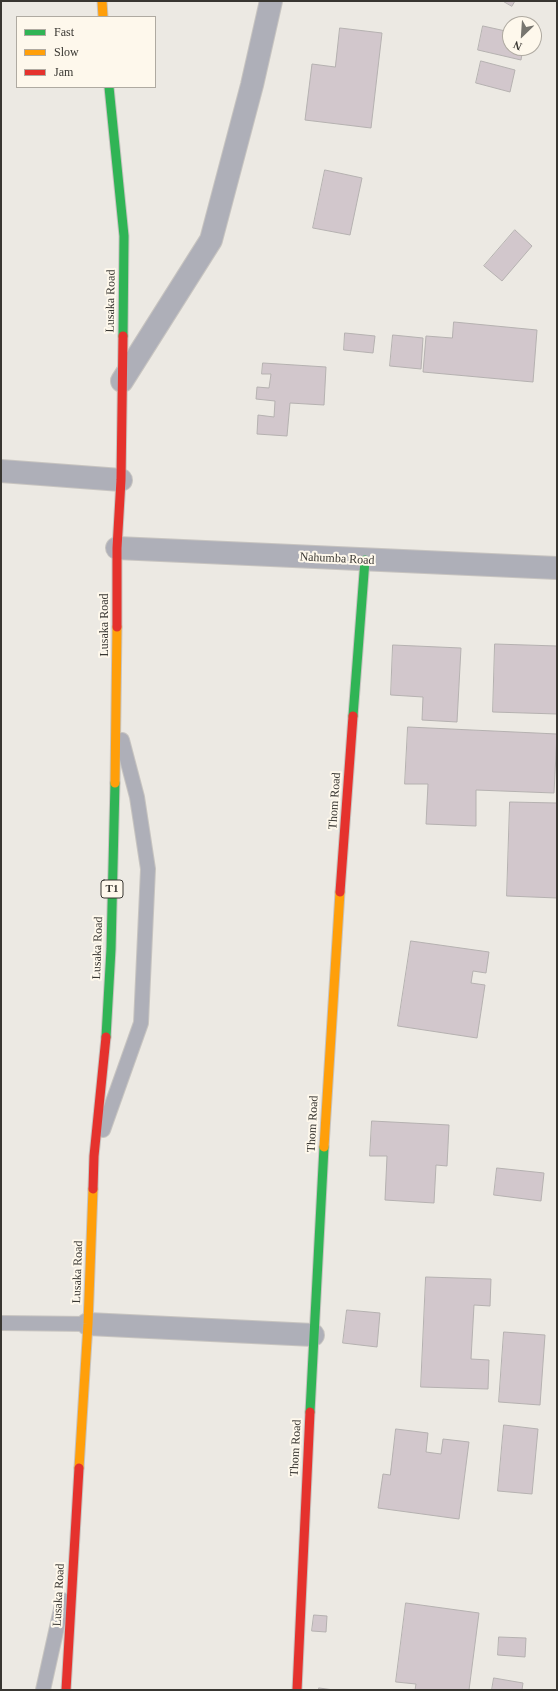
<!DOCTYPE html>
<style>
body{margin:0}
#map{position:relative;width:558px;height:1691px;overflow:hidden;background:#ece9e3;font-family:Georgia,serif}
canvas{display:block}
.frame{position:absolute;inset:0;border:2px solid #383631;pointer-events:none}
.legend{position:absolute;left:16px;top:16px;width:140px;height:72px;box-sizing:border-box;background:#fef8ec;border:1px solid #afaaa1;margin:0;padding:5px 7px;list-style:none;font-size:12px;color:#383631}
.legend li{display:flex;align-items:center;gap:8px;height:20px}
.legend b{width:20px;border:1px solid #afaaa1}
.north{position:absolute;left:502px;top:16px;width:40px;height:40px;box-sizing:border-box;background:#fef8ec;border:1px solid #afaaa1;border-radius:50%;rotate:205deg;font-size:11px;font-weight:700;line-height:16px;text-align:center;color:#383631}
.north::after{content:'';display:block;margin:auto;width:14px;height:18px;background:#77756f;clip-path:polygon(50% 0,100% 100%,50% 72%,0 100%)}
</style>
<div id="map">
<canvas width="558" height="1691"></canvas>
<div class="frame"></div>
<ul class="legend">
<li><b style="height:5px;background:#30b455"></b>Fast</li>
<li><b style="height:5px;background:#ff9f0a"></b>Slow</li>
<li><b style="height:5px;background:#e5322d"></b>Jam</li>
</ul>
<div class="north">N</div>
</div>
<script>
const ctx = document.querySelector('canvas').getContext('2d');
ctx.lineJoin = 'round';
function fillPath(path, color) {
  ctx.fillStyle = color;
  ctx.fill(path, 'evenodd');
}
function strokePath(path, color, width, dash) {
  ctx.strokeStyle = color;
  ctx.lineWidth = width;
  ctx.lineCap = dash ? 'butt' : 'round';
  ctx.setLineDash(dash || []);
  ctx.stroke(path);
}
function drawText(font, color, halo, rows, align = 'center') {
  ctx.font = font + ' Georgia,serif';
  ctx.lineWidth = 4;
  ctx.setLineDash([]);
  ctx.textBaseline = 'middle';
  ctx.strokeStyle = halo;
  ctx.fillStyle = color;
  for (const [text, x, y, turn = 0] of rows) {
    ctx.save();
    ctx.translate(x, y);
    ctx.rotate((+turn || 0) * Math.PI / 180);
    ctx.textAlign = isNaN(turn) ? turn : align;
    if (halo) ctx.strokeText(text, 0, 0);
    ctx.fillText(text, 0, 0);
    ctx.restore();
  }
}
const building = new Path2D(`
 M503,1H515L512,6Z
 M483,26L510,32V48H523L521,60L478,50Z
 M340,28L382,33L371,128L305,120L312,64L335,67Z
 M481,61L515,70L510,92L476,83Z
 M325,170L362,178L350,235L313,228Z
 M515,230L532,246L502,281L484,266Z
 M454,322L537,330L533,382L423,372L426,336L452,338Z
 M345,333L375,336L373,353L344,350Z
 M393,335L423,338L421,369L390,366Z
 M263,363L326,367L324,405L290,403L287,436L257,434L258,415L274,417L275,401L256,399L257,387L269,388L271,374H262Z
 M495,644L557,646V714L493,712Z
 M393,645L461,648L457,722L422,720L423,697L391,695Z
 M408,727L557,734L554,793L476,790V826L426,824L428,784H405Z
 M510,802L557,803V898L507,896Z
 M411,941L489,952L486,973L473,971L471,983L485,985L477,1038L398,1026Z
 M372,1121L449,1125L447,1166L436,1165L434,1203L385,1200L387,1156H370Z
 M497,1168L544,1173L541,1201L494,1195Z
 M426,1277L491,1279L490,1306L474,1305L471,1359L489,1360L488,1389L421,1387Z
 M347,1310L380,1313L377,1347L343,1343Z
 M504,1332L545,1335L540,1405L499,1402Z
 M504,1425L538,1429L532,1494L498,1491Z
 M396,1429L428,1433L426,1452L441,1454L443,1439L469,1442L459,1519L378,1508L383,1474L390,1475Z
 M406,1603L479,1613L469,1690H415L416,1684L396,1682Z
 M314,1615L327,1616L326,1632L312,1631Z
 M499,1637L526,1638L525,1657L498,1655Z
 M494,1678L523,1683L522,1690H492Z
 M319,1688L334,1690H319Z`);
const lane = new Path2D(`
 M103,1130L141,1023L148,869L137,797L122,740
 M1,1323L88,1324
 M43,1690L63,1600`);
const street = new Path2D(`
 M122,381L211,240L252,85L271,1
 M1,471L121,480
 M117,548L557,568
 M88,1324L313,1335`);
const fast = new Path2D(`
 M109,87L124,236L123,336
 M353,716L365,560
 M106,1037L111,949L115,783
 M310,1412L324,1147`);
const slow = new Path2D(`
 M102,1L103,17
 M115,783L117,627
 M324,1147L340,892
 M79,1468L88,1324L93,1189`);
const jam = new Path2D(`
 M117,627V548L121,480L123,336
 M340,892L353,716
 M93,1189L94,1156L106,1037
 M66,1690L79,1468
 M297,1690L310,1412`);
const shields = [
 [112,889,22]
];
const shieldNames = [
 ["T1",112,889]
];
const streetNames = [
 ["Lusaka Road",111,301,-89],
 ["Nahumba Road",337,559,3],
 ["Lusaka Road",105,625,-90],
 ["Thom Road",335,801,-86],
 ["Lusaka Road",98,948,-88],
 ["Thom Road",313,1124,-87],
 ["Lusaka Road",78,1272,-88],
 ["Thom Road",296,1448,-87],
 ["Lusaka Road",59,1595,-87]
];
fillPath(building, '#d2c7cc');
strokePath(building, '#b5b1b0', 1);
strokePath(lane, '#c7c4c0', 16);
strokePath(street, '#c7c4c0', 24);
strokePath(fast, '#c7c4c0', 11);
strokePath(slow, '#c7c4c0', 11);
strokePath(jam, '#c7c4c0', 11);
strokePath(lane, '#aeafb8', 14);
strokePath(street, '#aeafb8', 22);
strokePath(fast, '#30b455', 9);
strokePath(slow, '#ff9f0a', 9);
strokePath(jam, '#e5322d', 9);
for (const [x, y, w] of shields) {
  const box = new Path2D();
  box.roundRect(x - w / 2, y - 9, w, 18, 3);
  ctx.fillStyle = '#fef8ec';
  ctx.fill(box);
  strokePath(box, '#383631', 1);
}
drawText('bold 11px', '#383631', null, shieldNames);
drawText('12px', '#383631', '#fef8ec', streetNames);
</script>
